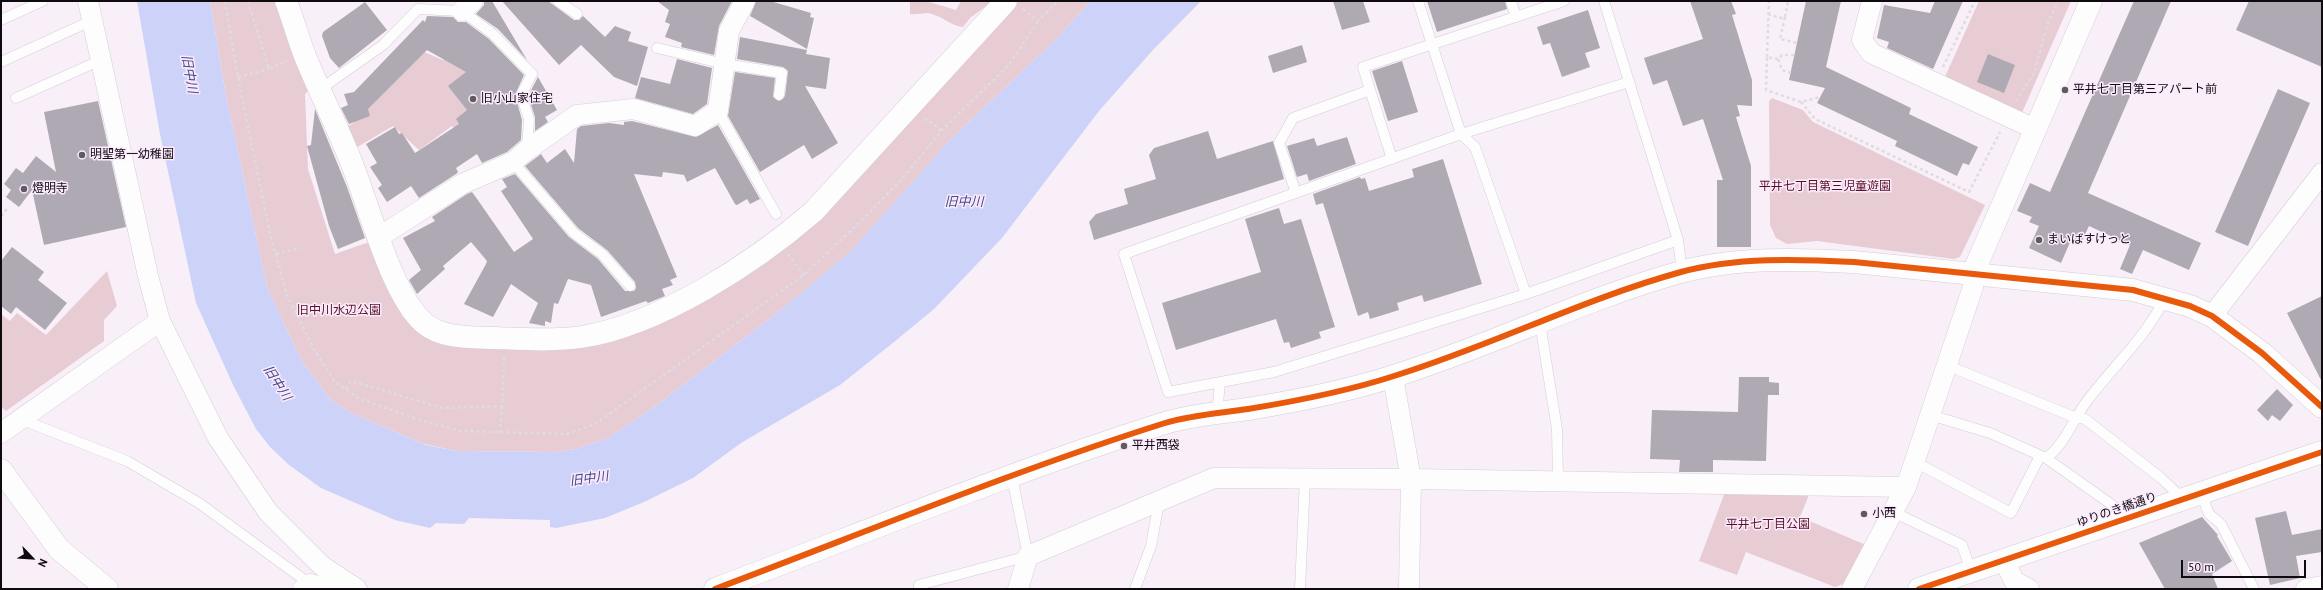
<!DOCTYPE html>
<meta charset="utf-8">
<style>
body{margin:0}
#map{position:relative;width:2323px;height:590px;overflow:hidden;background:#f8eff9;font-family:"PT Sans",sans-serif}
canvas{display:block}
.frame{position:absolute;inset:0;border:2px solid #0f0a10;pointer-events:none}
.north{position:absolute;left:12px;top:538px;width:40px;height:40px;-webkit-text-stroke:3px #fcebfd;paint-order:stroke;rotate:115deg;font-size:11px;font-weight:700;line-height:16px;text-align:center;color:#0f0a10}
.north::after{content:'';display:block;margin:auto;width:14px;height:18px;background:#0f0a10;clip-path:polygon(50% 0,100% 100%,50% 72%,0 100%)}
.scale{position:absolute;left:2181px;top:560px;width:125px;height:18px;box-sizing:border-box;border:2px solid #0f0a10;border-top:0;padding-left:5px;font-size:12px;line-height:14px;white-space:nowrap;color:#0f0a10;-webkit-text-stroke:3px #fcebfd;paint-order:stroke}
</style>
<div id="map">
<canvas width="2323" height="590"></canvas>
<div class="frame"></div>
<div class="north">N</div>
<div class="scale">50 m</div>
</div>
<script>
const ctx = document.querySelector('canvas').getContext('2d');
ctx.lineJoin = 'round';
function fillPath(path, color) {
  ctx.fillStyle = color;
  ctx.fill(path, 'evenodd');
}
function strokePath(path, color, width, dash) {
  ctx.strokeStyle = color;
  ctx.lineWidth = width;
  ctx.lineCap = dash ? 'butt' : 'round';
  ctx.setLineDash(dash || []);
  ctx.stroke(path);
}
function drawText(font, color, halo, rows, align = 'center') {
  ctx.font = font + ' "PT Sans","Noto Sans JP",sans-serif';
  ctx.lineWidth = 3;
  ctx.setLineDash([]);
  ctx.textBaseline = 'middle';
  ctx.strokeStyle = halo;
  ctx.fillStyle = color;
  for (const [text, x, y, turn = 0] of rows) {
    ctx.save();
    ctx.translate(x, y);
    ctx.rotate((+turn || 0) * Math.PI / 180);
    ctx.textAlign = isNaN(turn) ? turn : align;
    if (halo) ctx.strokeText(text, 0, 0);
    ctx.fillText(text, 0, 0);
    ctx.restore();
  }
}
const green = new Path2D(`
 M210,1H276L312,88L305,94L308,169L335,254L372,241L402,316L420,333L527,347L729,283L1016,1H1091L1054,41L949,141L851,252L777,313L654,407L608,438L576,449L554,452L457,451L424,444L349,412L330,399L301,360L267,287L226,96Z
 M910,1H926L956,10L961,1H993L970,18L963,27C951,26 941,15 928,13C922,13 916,15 910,14Z
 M1979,1H2071L2021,115L1944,79Z
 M453,49L500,104L459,134L452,126L419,150L393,126L354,149L345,127L352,124L424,52L443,60Z
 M1772,98L1803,110L1813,122L1985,205L1960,257L1954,259L1817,241L1787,244L1776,238L1770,225L1769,101Z
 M107,271L117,306L104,320V341L6,411L1,407V314L10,321L17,313L46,335Z
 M1811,490L1800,517L1866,545L1848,582L1835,587L1746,552L1737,575L1699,561L1725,492Z`);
const water = new Path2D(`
 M137,1H210L226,96L267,287L301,360L330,399L349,412L426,445L457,451L554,452L576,449L608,438L654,407L777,313L850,252L949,141L1054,41L1091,1H1201L1152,51L1099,111L1002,238L934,309L894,342L840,385L741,443L693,478L644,502L605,518L556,528L550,527V520L469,518L464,524L436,523L430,528L395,520L321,488L289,465L270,447L256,429L234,387L196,303L160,134Z`);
const building = new Path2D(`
 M484,1H492L527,60L498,29L476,14L484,5Z
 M502,1H548L574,20H579L583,16L605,37L615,26L631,32L628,41L648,47L637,86L614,77L581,45L559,65Z
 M657,1H732L719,26L714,55L681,47L682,43L665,37L670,24L665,22L669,10Z
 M756,1H770L811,13L810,17L814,18L807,49L750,16Z
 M1333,1H1363L1370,22L1342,30Z
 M1427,1H1505L1507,9L1437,32Z
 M1690,1H1731L1736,14L1732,15L1752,80V106L1737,105L1740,116L1736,117L1751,166V247H1717V180H1723L1703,119L1683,126L1667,80L1653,85L1644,58L1703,39Z
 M1806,1H1841L1826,67L1911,108L1909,114L1978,147L1969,165L1963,163L1957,176L1895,146L1897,141L1817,103L1825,88L1789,80Z
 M1935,1H1963L1933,69L1887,48L1889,42L1877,38L1884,5L1930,13Z
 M2134,1H2171L2088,193L2201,243L2189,270L2143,250L2132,274L2120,269L2130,245L2089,226L2080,245L2071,240L2061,263L2029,248L2039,226L2029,222L2032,217L2017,211L2030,183L2050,192Z
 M2249,1H2322V67L2236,30Z
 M365,2L387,30L339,68L330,58L322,36L323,32Z
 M1588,10L1600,48L1585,53L1590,67L1562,77L1550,43L1543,45L1537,27Z
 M427,16L453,17L458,22H466L489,39L524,75L515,95L522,120L521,140L507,152L482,163L477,154L456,168L458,172L456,174L419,198L411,186L387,202L378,188L382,185L370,167L377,163L366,144L395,127L399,134L402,133L415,153L459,124L456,119L467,110L448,86L466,72L427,50L368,109L370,116L349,124L341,108L348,105L344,94L354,92L423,20L425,22Z
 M740,37L807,50L806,54L830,58L826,89L805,86L838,143L812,159L804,145L760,172L728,116L735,72L775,78L773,97L779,101L785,96L788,71L783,67L737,59Z
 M1302,45L1307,62L1273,73L1268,56Z
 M1988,54L2015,65L2004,93L1977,82Z
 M677,59L712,68L707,104L693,114L635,98L641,77L670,84Z
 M1402,61L1418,112L1388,121L1372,71Z
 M538,77L557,110L545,117L548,122L535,131V117L528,96Z
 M2278,89L2310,103L2248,246L2215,232Z
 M98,101L126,227L44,245L32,190L19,207L6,197L11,190L4,184L16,168L23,173L36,156L56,172L44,112Z
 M315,109L347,187L365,238L338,249L329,226L307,146L311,145Z
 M632,121L696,137L718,125L760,199L750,204L747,199L737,205L735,204L715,168L687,182L684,175L663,172L662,177L634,174L677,277L670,280L673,285L662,289L665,296L648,303L646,301L601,317L591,285L568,279L558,304L554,303L551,323L545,321V326L529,323L538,303L511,284L493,317L464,304L486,264L487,261L471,242L443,266L445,269L417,294L409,280L421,270L403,238L435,221L432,217L467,194L472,192L475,196L514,252L533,239L501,191L507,187L502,179L515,174L569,237L598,259L625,291H634L636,288L635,282L607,250L578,228L525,166L541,154L547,163L565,149L574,163L577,129L581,126L609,123L624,125V122Z
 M1208,131L1217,159L1273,141L1284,179L1094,240L1089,222L1096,214L1128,204L1124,189L1156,179L1149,155L1154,148Z
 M1347,137L1356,164L1309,181L1307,174L1297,177L1287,146L1314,138L1317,146Z
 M1443,159L1482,284L1424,302L1422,295L1397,303L1399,310L1370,319L1368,312L1358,316L1323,203L1316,205L1313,194L1360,177L1361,179L1365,178L1369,191L1414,177L1412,169Z
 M1279,208L1284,224L1301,219L1335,327L1319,332L1321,338L1291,348L1289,342L1284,343L1276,319L1176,350L1162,303L1261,272L1245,219Z
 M12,247L44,272L38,280L67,303L45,330L16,307L11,314L1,306V261Z
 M2322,296V382L2287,313Z
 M1739,377H1769V382L1779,383V395H1768L1766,461L1713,460V472H1679L1680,460L1650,459L1652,410L1738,412Z
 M2277,389L2293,405L2280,421L2272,415L2268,421L2257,410Z
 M2286,511L2292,535L2322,529V552L2296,556L2300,578L2270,585L2255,518Z
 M2202,517L2218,535L2217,536L2232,561L2212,574L2218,589H2165L2139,543Z`);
const path = new Path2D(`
 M225,1L238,77L269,229L286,293L315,351L335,382L360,399L423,421L461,431L567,434L595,424L804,275L863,219L902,179L941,131L1009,65L1038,21
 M248,1L269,69L287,61
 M1023,9L1038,21L1058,1
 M1768,14L1781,18L1785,17L1780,39L1797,43
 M1785,17L1788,1
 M1767,57L1769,1
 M1778,59L1767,57L1766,90L1801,102L1820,97
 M1943,67L1975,1
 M1791,73L1782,70L1778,59L1782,55H1795
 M238,77L269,69
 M2016,101L2034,73L2048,23L2058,1
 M1801,102L1815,119L1969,192L2000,132
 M924,119L934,124L941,131
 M1,216L7,209
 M276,254L301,248
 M788,254L804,275
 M346,389L351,381L443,408L502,406L504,357
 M500,433L502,406`);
const lane = new Path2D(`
 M558,1L577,14
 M1418,1L1461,134L1475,147L1526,294
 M1511,1L1516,17
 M1604,1L1678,240L1682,272
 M1,20L43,1
 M657,48L725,64L782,73L779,95
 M1,62L93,20
 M1629,82L1461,134L1124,254L1168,392L1274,372L1526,294L1678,240
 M319,90L383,45L418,9L462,11L493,34L532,74L521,95L529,119L527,150
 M1370,90L1392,159
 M16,98L101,60
 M718,111L776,214
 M513,162L574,233L602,254L630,286
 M1296,193L1279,143L1293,118L1370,90L1363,67L1564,1
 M1540,323L1557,429L1558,482
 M1946,365L2074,417L2085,419L2161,478L2183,499
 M1217,414L1220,382
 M1930,415L1990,433L2046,458C2065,445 2073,419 2087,401C2114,365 2144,340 2165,298
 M20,419L127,461L199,503L310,584
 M2046,458L2129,517
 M1915,462L2011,513L2040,456
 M2201,493L2209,514L2221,524L2254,589
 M1893,512L1962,545L1971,571
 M919,589V585L1028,556L1012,477
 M1135,589L1151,546L1159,502
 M1300,589L1305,478`);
const street = new Path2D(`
 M88,1L148,276L160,321L218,438L268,512L322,566L357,589
 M1872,1L1862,40L1871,53L2035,129
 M462,11L473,1
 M379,237L462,184L513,162L527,150L577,115L633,109L695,126L718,111L729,31L745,1
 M2212,316L2322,173
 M1,433L160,321
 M2004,560L2014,581L2029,589
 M303,589L310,584L331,589
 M1018,589L1028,556L1214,478L1411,479L1393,377
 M1409,589L1411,479L1906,487
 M1852,589L1906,487L1973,287V273
 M2306,589L2322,586`);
const secondary = new Path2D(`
 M286,1C293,19 298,38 305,56C320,93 338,128 352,164C369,206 392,296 424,323C442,339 473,337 495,338C522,339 555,341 581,337C659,325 754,263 813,212L1006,1
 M1973,273L2091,1
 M1,470L59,549L107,589
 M715,589C864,533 1013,471 1165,423C1191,415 1221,413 1248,409C1297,401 1345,392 1394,376C1491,346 1583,299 1681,272C1736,257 1798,259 1854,262L2133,290L2190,306L2212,316L2262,353L2322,407
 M1919,589L2322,452`);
const cycleway = new Path2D(`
 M715,589C864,533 1013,471 1165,423C1191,415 1221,413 1248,409C1297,401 1345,392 1394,376C1491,346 1583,299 1681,272C1736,257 1798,259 1854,262L2133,290L2190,306L2212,316L2262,353L2322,407
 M1919,589L2322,452`);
const markers = [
 [2065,90,4,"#615a62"],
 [473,99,4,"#615a62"],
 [82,155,4,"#615a62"],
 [24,189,4,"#615a62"],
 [2039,240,4,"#615a62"],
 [1124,446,4,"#615a62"],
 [1864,514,4,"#615a62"]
];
const poiNames = [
 ["平井七丁目第三アパート前",2073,90],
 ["旧小山家住宅",481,99],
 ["明聖第一幼稚園",90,155],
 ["燈明寺",32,189],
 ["まいばすけっと",2047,240],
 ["平井西袋",1132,446],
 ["小西",1872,514]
];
const parkNames = [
 ["平井七丁目第三児童遊園",1825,187],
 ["旧中川水辺公園",339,311],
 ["平井七丁目公園",1768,525]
];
const streetNames = [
 ["ゆりのき橋通り",2117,510,-19]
];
const waterNames = [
 ["旧中川",189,74,80],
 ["旧中川",964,202],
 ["旧中川",277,383,57],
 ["旧中川",589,479,-8]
];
fillPath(green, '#e8ccd4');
fillPath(water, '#cdd2f9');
fillPath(building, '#aea9b2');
strokePath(lane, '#d4cdd4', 11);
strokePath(street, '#d4cdd4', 21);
strokePath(secondary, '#d4cdd4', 23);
strokePath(path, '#dedcdf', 2.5, [3, 3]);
strokePath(lane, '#fefdfe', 10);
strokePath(street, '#fefdfe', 20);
strokePath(secondary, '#fefdfe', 22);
strokePath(cycleway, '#e8590c', 6);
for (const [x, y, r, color] of markers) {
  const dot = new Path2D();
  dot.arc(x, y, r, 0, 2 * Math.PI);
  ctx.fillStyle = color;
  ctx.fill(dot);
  strokePath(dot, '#fcebfd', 1.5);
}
drawText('12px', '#0f0a10', '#fcebfd', poiNames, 'left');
drawText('12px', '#571023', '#fcebfd', parkNames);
drawText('12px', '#0f0a10', '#fcebfd', streetNames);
drawText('italic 13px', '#434a89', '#fcebfd', waterNames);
</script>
